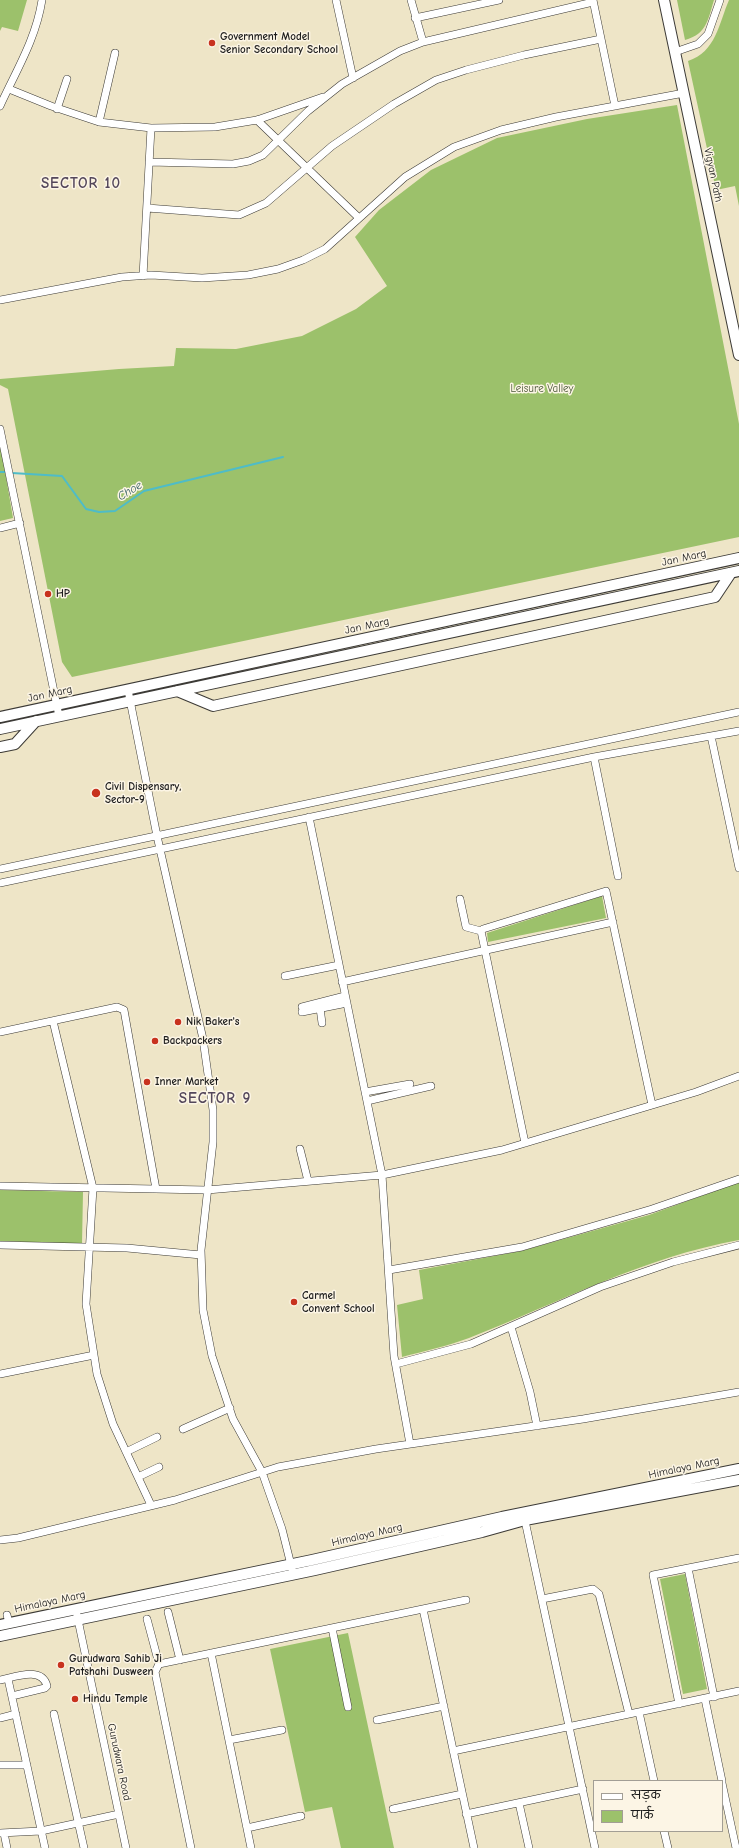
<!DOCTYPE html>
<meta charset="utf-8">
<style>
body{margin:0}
#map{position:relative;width:739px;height:1848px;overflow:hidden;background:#eee5c7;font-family:"Comic Neue","Playpen Sans Deva",sans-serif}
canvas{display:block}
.legend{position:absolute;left:593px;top:1780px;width:130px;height:52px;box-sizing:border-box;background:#fcf5e5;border:1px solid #a29e95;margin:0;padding:5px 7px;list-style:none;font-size:12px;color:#1c1c1c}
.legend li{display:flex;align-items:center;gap:8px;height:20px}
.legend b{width:20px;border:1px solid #a29e95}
</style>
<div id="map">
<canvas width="739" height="1848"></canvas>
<ul class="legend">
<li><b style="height:5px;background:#fff"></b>सड़क</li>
<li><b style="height:11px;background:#9cc16b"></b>पार्क</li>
</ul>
</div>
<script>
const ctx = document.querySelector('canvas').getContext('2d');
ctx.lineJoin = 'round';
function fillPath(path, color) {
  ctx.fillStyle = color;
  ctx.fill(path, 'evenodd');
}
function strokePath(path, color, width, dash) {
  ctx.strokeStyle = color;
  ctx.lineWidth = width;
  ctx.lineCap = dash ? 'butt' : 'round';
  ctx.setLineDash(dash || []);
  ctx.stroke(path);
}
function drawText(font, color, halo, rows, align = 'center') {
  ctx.font = font + ' "Comic Neue",sans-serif';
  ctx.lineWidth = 3;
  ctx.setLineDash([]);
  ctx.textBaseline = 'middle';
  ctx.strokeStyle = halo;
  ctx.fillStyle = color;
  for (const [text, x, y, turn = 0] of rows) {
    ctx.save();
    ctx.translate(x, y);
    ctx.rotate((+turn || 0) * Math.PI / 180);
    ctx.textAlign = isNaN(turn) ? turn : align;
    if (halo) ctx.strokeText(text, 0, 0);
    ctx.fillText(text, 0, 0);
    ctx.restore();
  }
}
const green = new Path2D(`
 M0,0H27L18,31L2,27L0,31Z
 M677,0H714C708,19 707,34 685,40Z
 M729,0H739V206L735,186L716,190L688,61C716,52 719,23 729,0Z
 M677,105L739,424V537L72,677L62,662L8,389L0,385V379L119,369L174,366L176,348L236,349L302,336L356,309L387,286L355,237L379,210L431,170L497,138L587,119Z
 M0,442L13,518L0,521Z
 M602,896L606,918L488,942L487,933Z
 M739,1182V1240C644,1257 558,1303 469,1338C448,1346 424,1351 402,1357L397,1305L423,1299L419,1270L521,1251L649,1215Z
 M0,1190L83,1192L82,1244L0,1241Z
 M685,1574L707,1689L683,1694L660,1579Z
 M348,1633L394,1848H341L332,1807L305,1812L270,1649Z`);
const stream = new Path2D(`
 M0,472H7
 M12,473L62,476L86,509L99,512L115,511L144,491L283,457`);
const street = new Path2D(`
 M336,0L353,78
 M411,0L423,42
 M593,0L615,106
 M415,18L499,0
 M675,52L698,44L708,34L720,0
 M9,89L51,106L99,122L151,128L215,127L257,120L323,97
 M0,106C16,71 36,39 42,0
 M57,109L67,79
 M257,120L359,218
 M99,122L115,53
 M149,162L233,164L249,161L263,155L308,111L342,84L400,51L423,42L593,2
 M147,208L239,215L266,203L332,146L394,104L436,80L466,70L524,55L601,39
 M143,276L151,128
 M0,300L122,277L151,275L202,278L248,275L278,269L303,260L325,249L405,177L454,147L501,130L556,117L684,93
 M0,429L59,716
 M0,528L20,523
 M128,690L157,836L203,1039L213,1110V1142L201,1250L203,1310L212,1356L233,1419L262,1472L282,1529L292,1569
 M711,736L739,868
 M594,757L618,876
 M309,817L382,1175L394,1356L410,1444
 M0,869L739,712
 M0,883L594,757L739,731
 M460,899L466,927L481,931
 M285,976L339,965
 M342,982L613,922
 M302,1007L345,996
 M320,1008L322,1023
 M302,1012L347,1003
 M53,1021L93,1188L86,1304L97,1374L113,1424L151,1505
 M0,1032L117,1007L124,1010L156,1189
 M365,1092L410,1084
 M367,1101L431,1086
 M525,1143L481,931L483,929L606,891L652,1105
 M300,1149L308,1181
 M0,1186L207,1190L382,1175L502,1150L696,1092L739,1076
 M0,1245L127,1248L201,1255
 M389,1270L522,1247L652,1209L739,1179
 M511,1327L530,1392L537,1426
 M396,1364L471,1344L600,1287L673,1262L739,1245
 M0,1374L94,1355
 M183,1429L230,1408
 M126,1452L157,1437
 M138,1477L159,1467
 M524,1516L595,1848
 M0,1540L18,1538L175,1500L278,1467L376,1449L583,1419L739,1392
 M688,1568L714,1697
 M542,1599L593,1589L599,1594L629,1714
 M423,1609L474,1848
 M168,1612L180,1660
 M7,1615L9,1623
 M77,1615L126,1848
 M147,1619L159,1664L155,1672L191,1848
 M332,1628L348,1707
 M211,1653L251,1848
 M159,1664L466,1600
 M8,1679L45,1848
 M0,1680C15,1677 42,1666 47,1686L45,1688L12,1696
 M705,1699L722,1781
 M679,1704L653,1575L739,1558
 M639,1712L654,1781
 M54,1714L84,1848
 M0,1718L16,1714
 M377,1720L444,1706
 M229,1740L282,1730
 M453,1751L739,1691
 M0,1765H27
 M722,1783L736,1848
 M519,1803L529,1848
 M393,1809L462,1794
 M466,1814L583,1789
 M247,1828L301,1816
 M664,1831L668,1848
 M0,1833L41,1831L119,1814
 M4,1833L7,1848`);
const secondary = new Path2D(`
 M664,0L739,355
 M177,691L213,706L715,597L731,573
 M0,717L739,558
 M0,729L739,571
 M0,747L15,744L36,721
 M0,1625L312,1560L502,1517L739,1469
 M0,1636L315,1570L482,1532L525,1520L739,1480`);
const markers = [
 [212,43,4,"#c8321e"],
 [48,594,4,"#c8321e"],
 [96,793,5,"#c8321e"],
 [178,1022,4,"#c8321e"],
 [155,1041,4,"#c8321e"],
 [147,1082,4,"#c8321e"],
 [294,1302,4,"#c8321e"],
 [61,1665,4,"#c8321e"],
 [75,1699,4,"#c8321e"]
];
const poiNames = [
 ["Government Model",220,37],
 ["Senior Secondary School",220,50],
 ["HP",56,594],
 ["Civil Dispensary,",105,787],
 ["Sector-9",105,800],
 ["Nik Baker's",186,1022],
 ["Backpackers",163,1041],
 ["Inner Market",155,1082],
 ["Carmel",302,1296],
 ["Convent School",302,1309],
 ["Gurudwara Sahib Ji",69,1659],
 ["Patshahi Dusween",69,1672],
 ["Hindu Temple",83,1699]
];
const streetNames = [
 ["Vigyan Path",713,175,78],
 ["Jan Marg",684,558,-12],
 ["Jan Marg",367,626,-12],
 ["Jan Marg",50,694,-12],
 ["Himalaya Marg",684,1468,-12],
 ["Himalaya Marg",367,1535,-13],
 ["Himalaya Marg",50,1602,-12],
 ["Gurudwara Road",119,1762,78]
];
const parkNames = [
 ["Leisure Valley",542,389]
];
const waterNames = [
 ["Choe",130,491,-31]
];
const districtNames = [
 ["SECTOR 10",81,184],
 ["SECTOR 9",215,1099]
];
fillPath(green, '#9cc16b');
strokePath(stream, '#4ebcc8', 2);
strokePath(street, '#3c3a36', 8);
strokePath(secondary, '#3c3a36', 12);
strokePath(street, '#fff', 7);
strokePath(secondary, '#fff', 10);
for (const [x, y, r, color] of markers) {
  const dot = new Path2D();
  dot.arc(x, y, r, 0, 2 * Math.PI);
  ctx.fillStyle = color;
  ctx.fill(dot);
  strokePath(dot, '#fcf5e5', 1.5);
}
drawText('bold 11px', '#1c1c1c', '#fcf5e5', poiNames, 'left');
drawText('11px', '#1c1c1c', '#fcf5e5', streetNames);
drawText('11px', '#495638', '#fcf5e5', parkNames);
drawText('italic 12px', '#305c61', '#fcf5e5', waterNames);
ctx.letterSpacing = '1px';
drawText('bold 15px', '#54475b', '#fcf5e5', districtNames);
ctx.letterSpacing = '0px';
</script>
